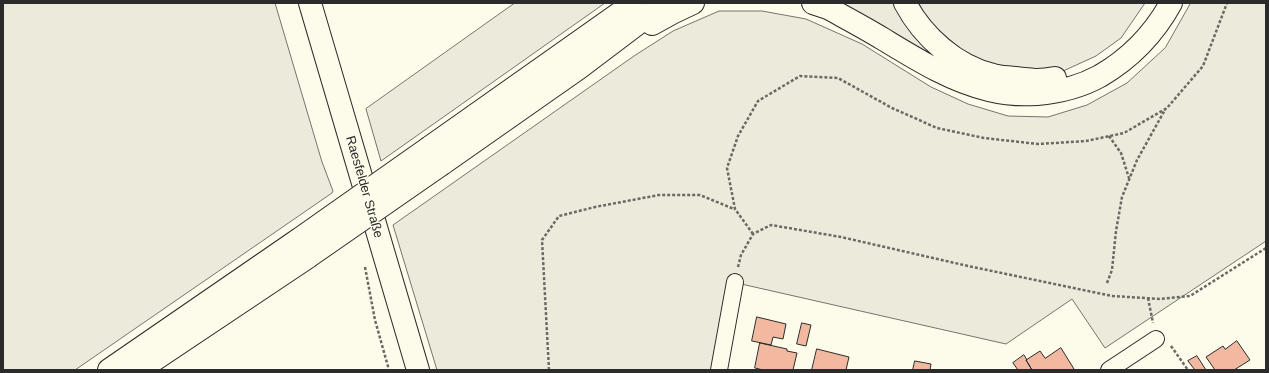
<!DOCTYPE html>
<meta charset="utf-8">
<style>
body{margin:0}
#map{position:relative;width:1269px;height:373px;overflow:hidden;background:#fdfbea;font-family:Helvetica,sans-serif}
canvas{display:block}
.frame{position:absolute;inset:0;border:4px solid #2b2b2b;pointer-events:none}
</style>
<div id="map">
<canvas width="1269" height="373"></canvas>
<div class="frame"></div>
</div>
<script>
const ctx = document.querySelector('canvas').getContext('2d');
ctx.lineJoin = 'round';
function fillPath(path, color) {
  ctx.fillStyle = color;
  ctx.fill(path, 'evenodd');
}
function strokePath(path, color, width, dash) {
  ctx.strokeStyle = color;
  ctx.lineWidth = width;
  ctx.lineCap = dash ? 'butt' : 'round';
  ctx.setLineDash(dash || []);
  ctx.stroke(path);
}
function drawText(font, color, halo, rows, align = 'center') {
  ctx.font = font + ' Helvetica,sans-serif';
  ctx.lineWidth = 3;
  ctx.setLineDash([]);
  ctx.textBaseline = 'middle';
  ctx.strokeStyle = halo;
  ctx.fillStyle = color;
  for (const [text, x, y, turn = 0] of rows) {
    ctx.save();
    ctx.translate(x, y);
    ctx.rotate((+turn || 0) * Math.PI / 180);
    ctx.textAlign = isNaN(turn) ? turn : align;
    if (halo) ctx.strokeText(text, 0, 0);
    ctx.fillText(text, 0, 0);
    ctx.restore();
  }
}
const green = new Path2D(`
 M3,3H275L322,162L333,191L332,193L75,370H3Z
 M515,3H605L381,161L366,109Z
 M837,3H894L895,7L948,67Z
 M919,3H1145L1121,38L1096,56L1061,72L994,68L969,56L929,22Z
 M1191,3H1266V241L1105,348L1072,299L1006,344L728,281L712,370H437L393,225L634,56L673,31L719,11H762L806,19L862,44L931,87L968,104L1008,116L1048,117L1087,105L1127,83L1165,48Z`);
const building = new Path2D(`
 M757,317L786,324L783,339L773,337L771,345L752,341Z
 M802,323L811,325L806,346L797,344Z
 M1237,341L1250,360L1234,370H1215L1206,357L1223,346L1225,349Z
 M760,343L787,349V351L797,353L793,370H763L755,368Z
 M1061,348L1074,369L1072,370H1032L1026,360L1040,351L1045,358Z
 M817,349L849,357L846,370H812Z
 M1024,355L1027,360H1026L1032,370H1018L1013,363Z
 M1197,356L1206,370H1195L1188,361Z
 M915,361L931,364L930,370H913Z`);
const path = new Path2D(`
 M1109,136L1121,153L1129,178
 M753,234L735,209L727,168L738,136L758,101L800,76L838,78L892,108L937,128L984,138L1038,144L1086,141L1124,133L1167,108L1203,66L1227,3
 M365,267L375,320L389,370
 M738,267L741,255L753,234L771,225L841,237L968,266L1112,296L1160,299L1190,296L1266,248
 M1107,283L1112,270L1116,231L1122,197L1137,160L1166,108
 M1148,298L1153,323
 M1171,346L1188,370
 M549,370L542,240L559,216L595,207L659,195H700L734,209`);
const street = new Path2D(`
 M719,370L735,282
 M1109,370L1156,339`);
const secondary = new Path2D(`
 M310,3L418,370`);
const highway = new Path2D(`
 M813,3L828,8C846,18 865,28 883,39C916,59 951,81 989,90C1005,94 1021,95 1037,94C1060,92 1080,87 1100,76C1131,58 1154,34 1171,3
 M905,3C923,37 956,66 993,75C1000,77 1008,77 1015,78C1031,80 1039,81 1055,78
 M652,24L672,13L693,3
 M430,147L634,3
 M442,164L579,68L665,3
 M109,370L298,240
 M139,370L308,257`);
const highwayBridge = new Path2D(`
 M298,240L430,147
 M308,257L442,164`);
const streetNames = [
 ["Raesfelder Straße",364,187,74]
];
fillPath(green, '#ecebdb');
strokePath(green, '#74746e', 1);
fillPath(building, '#f2b8a0');
strokePath(building, '#2b2b2b', 1);
strokePath(street, '#2b2b2b', 18);
strokePath(secondary, '#2b2b2b', 24);
strokePath(highway, '#2b2b2b', 24);
strokePath(path, '#6a6964', 2.5, [3, 2]);
strokePath(street, '#fdfbea', 16);
strokePath(secondary, '#fdfbea', 22);
strokePath(highway, '#fdfbea', 22);
strokePath(highwayBridge, '#2b2b2b', 24, []);
strokePath(highwayBridge, '#fdfbea', 22);
drawText('13px', '#2b2b2b', '#fdfbea', streetNames);
</script>
